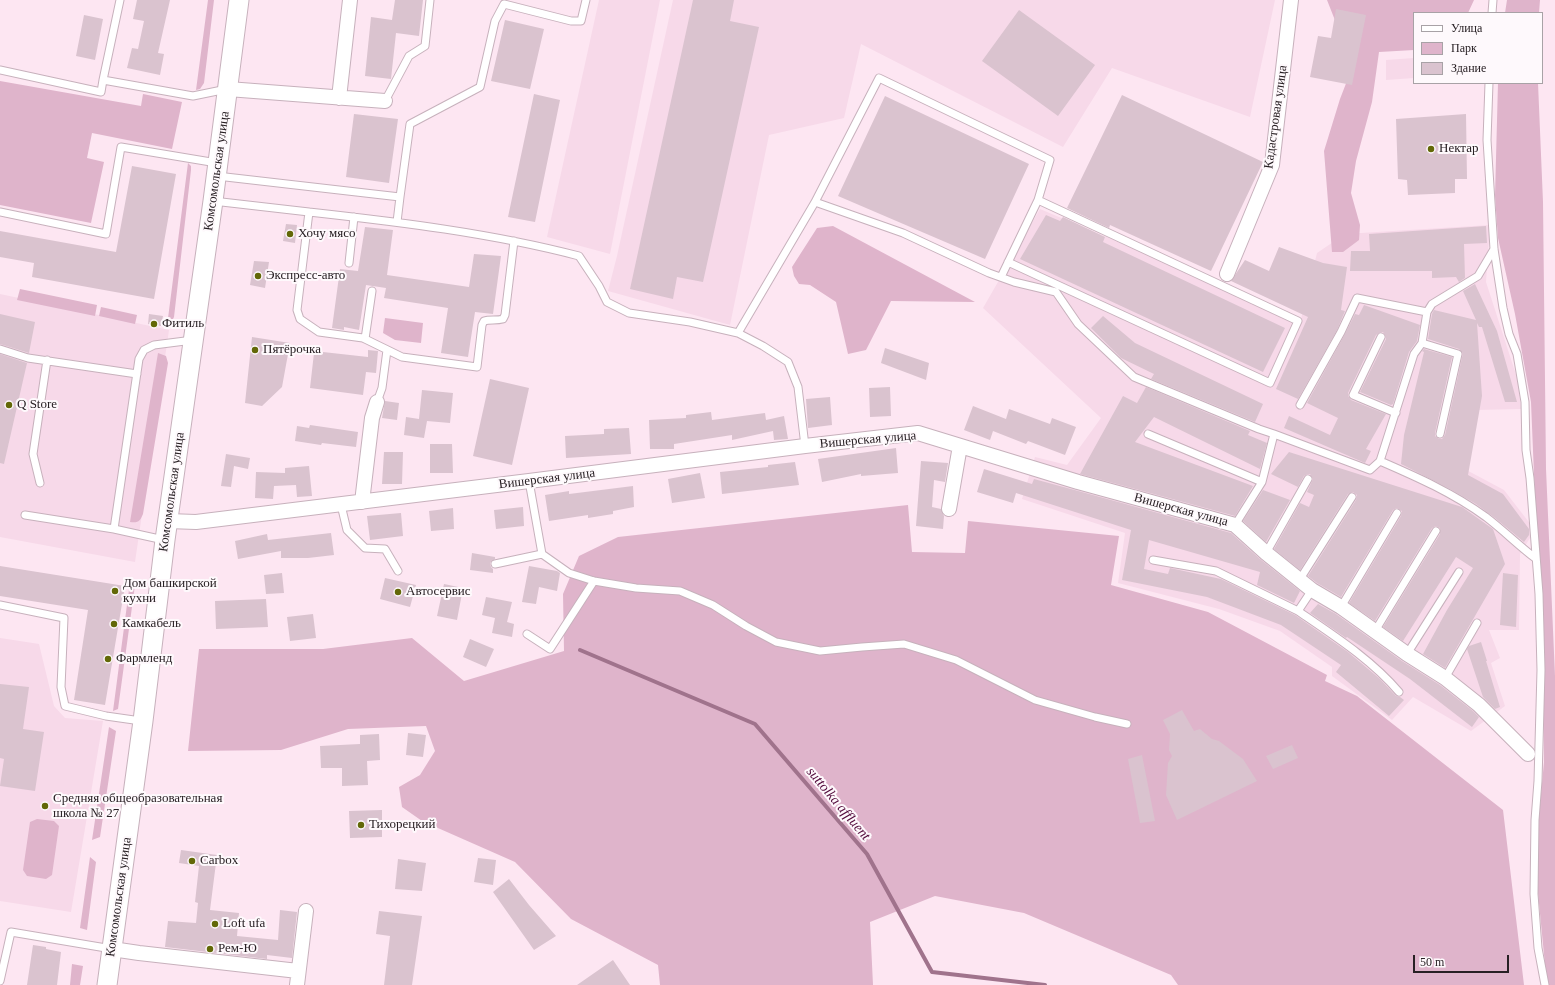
<!DOCTYPE html>
<meta charset="utf-8">
<style>
body{margin:0}
#map{position:relative;width:1555px;height:985px;overflow:hidden;background:#fde6f2;font-family:Georgia,serif}
canvas{display:block}
.legend{position:absolute;left:1413px;top:12px;width:130px;height:72px;box-sizing:border-box;background:#fef9fc;border:1px solid #a8a2a6;margin:0;padding:5px 7px;list-style:none;font-size:12px;color:#282024}
.legend li{display:flex;align-items:center;gap:8px;height:20px}
.legend b{width:20px;border:1px solid #a8a2a6}
.scale{position:absolute;left:1413px;top:955px;width:96px;height:18px;box-sizing:border-box;border:2px solid #282024;border-top:0;padding-left:5px;font-size:12px;line-height:14px;white-space:nowrap;color:#282024;-webkit-text-stroke:3px #fef9fc;paint-order:stroke}
</style>
<div id="map">
<canvas width="1555" height="985"></canvas>
<ul class="legend">
<li><b style="height:5px;background:#fff"></b>Улица</li>
<li><b style="height:11px;background:#dfb4cb"></b>Парк</li>
<li><b style="height:11px;background:#dac3cf"></b>Здание</li>
</ul>
<div class="scale">50 m</div>
</div>
<script>
const ctx = document.querySelector('canvas').getContext('2d');
ctx.lineJoin = 'round';
function fillPath(path, color) {
  ctx.fillStyle = color;
  ctx.fill(path, 'evenodd');
}
function strokePath(path, color, width, dash) {
  ctx.strokeStyle = color;
  ctx.lineWidth = width;
  ctx.lineCap = dash ? 'butt' : 'round';
  ctx.setLineDash(dash || []);
  ctx.stroke(path);
}
function drawText(font, color, halo, rows, align = 'center') {
  ctx.font = font + ' Georgia,serif';
  ctx.lineWidth = 4;
  ctx.setLineDash([]);
  ctx.textBaseline = 'middle';
  ctx.strokeStyle = halo;
  ctx.fillStyle = color;
  for (const [text, x, y, turn = 0] of rows) {
    ctx.save();
    ctx.translate(x, y);
    ctx.rotate((+turn || 0) * Math.PI / 180);
    ctx.textAlign = isNaN(turn) ? turn : align;
    if (halo) ctx.strokeText(text, 0, 0);
    ctx.fillText(text, 0, 0);
    ctx.restore();
  }
}
const built = new Path2D(`
 M599,0H660L610,254L547,237Z
 M673,0H1275L1250,117L1112,68L1063,147L861,44L844,118L769,135L730,325L608,291L617,256Z
 M1414,58V78L1386,80V60Z
 M1040,209L1301,319L1317,253L1345,234L1490,225L1486,282L1518,381L1521,409L1475,410L1457,465L1504,490L1535,530L1520,554L1519,630H1489L1500,658L1491,663L1505,706L1471,731L1413,697L1392,720L1332,676V667L1280,631L1219,609L1118,583L1125,533L1022,499L1035,457L1067,465L1101,418L983,308Z
 M0,294L169,330L135,562L0,537Z
 M0,638L39,644L54,706L65,718L103,721L71,912L0,901Z`);
const green = new Path2D(`
 M208,0H214L204,83L200,89L196,90Z
 M1327,0H1474L1468,13H1414V50L1379,52L1372,102L1356,161L1351,193L1360,225L1359,240L1343,252H1332L1324,151L1340,99L1357,55L1342,38Z
 M1507,0H1540L1539,13H1505Z
 M0,81L141,106L143,94L182,102L172,149L92,133L87,158L104,162L91,223L0,205Z
 M1498,83H1538L1543,202L1546,469L1555,676V985H1547L1538,893V826L1544,762L1543,612L1535,499L1531,402L1515,314L1498,238L1495,196Z
 M188,163L191,166V170L174,317L171,323L167,326Z
 M833,226L975,302L891,301L866,350L848,354L836,302L810,285L799,284L794,276L792,267L817,228Z
 M20,289L97,305L95,316L17,300Z
 M101,307L137,315L135,324L99,316Z
 M385,318L423,323L421,343L395,340L383,333Z
 M158,353L166,356L168,363L143,514C140,521 139,523 130,522Z
 M908,505L912,552L965,553L968,521L1119,536L1111,585L1208,612L1327,675L1325,681L1357,696L1503,810L1524,985H1178L1171,975L1024,913L935,896L870,922L873,985H660L658,965L571,919L515,862L422,821L402,807L399,787L420,775L435,751L426,726L348,729L281,750L188,751L199,649H323L412,638L464,681L564,651L563,594L579,556L618,537Z
 M130,582L135,585L118,709L113,711Z
 M109,727L116,731L100,837L92,840Z
 M37,819L54,821L59,826L52,875L46,879L27,876L23,870L30,822Z
 M90,857L96,862L87,930L80,928Z
 M72,964L83,966L80,985H70Z`);
const stream = new Path2D(`
 M580,650L755,724L867,854L932,972L1045,985`);
const building = new Path2D(`
 M137,0H170L158,53L164,54L160,75L127,68L132,48L138,49L144,21L133,19Z
 M395,0H423L419,36L396,33L391,79L365,76L371,17L392,20Z
 M693,0H734L730,21L759,27L703,282L677,277L673,299L630,289Z
 M1336,9L1366,15L1352,85L1310,77L1318,36L1331,38Z
 M1019,10L1095,65L1058,116L982,61Z
 M84,15L103,19L95,60L76,56Z
 M505,20L544,29L530,89L491,81Z
 M534,94L560,100L535,222L508,217Z
 M1122,95L1263,162L1211,271L1110,225L1109,228L1067,208Z
 M885,96L1029,164L985,259L838,196Z
 M354,114L398,119L389,183L346,177Z
 M1466,114L1467,179H1455V193L1408,195L1407,180L1398,179L1396,119Z
 M132,166L176,174L154,299L32,277L34,263L0,257V231L116,252Z
 M1046,215L1060,221L1063,217L1105,237L1103,242L1285,328L1263,372L1020,259Z
 M286,224L297,225L295,243L283,241Z
 M1486,226L1487,243L1464,244L1465,278L1459,282L1456,277L1432,278V271H1350L1351,251H1370L1369,234Z
 M365,227L393,230L387,275L469,287L474,254L501,256L493,314L475,312L468,357L441,353L448,308L384,298L386,288L366,285L359,330L344,327V330L332,328L340,269L358,271Z
 M1279,247L1323,263L1347,267L1341,310L1345,311L1337,330L1298,399L1276,389L1308,317L1231,281L1245,260L1269,271Z
 M254,261L269,262L265,288L250,285Z
 M1475,284L1497,331L1517,402H1505L1482,327H1479L1477,323L1482,396L1468,475L1503,494L1529,529V535L1524,542L1495,518L1476,504L1450,489L1401,464L1404,435L1424,352L1422,351L1424,349L1452,357L1435,433V436L1439,439H1442L1445,435L1463,353L1459,349L1428,339L1432,314L1434,310L1476,320L1463,291Z
 M1364,305L1420,325L1417,341L1409,352L1393,404L1391,405L1360,392L1386,339L1385,335L1383,332L1379,333L1376,335L1348,393V396L1351,400L1386,414L1366,449L1371,451L1365,463L1284,428L1289,416L1330,435L1338,418L1307,403L1345,334L1355,314L1359,315Z
 M0,314L35,322L29,353L0,344Z
 M149,314L163,316L161,326L148,324Z
 M1103,316L1135,343L1263,404L1255,422L1151,379L1154,374L1121,358L1091,328Z
 M252,337L290,343L282,387L262,406L245,403Z
 M885,348L929,363L926,380L881,363Z
 M368,350L378,351L376,373L366,372L363,395L310,388L314,353L323,354V352L368,357Z
 M0,354L27,363L4,464L0,463Z
 M490,379L529,388L512,465L473,456Z
 M890,387L891,416L870,417L869,388Z
 M1146,387L1250,431L1248,435L1267,443L1260,469L1154,417L1135,442L1253,486L1235,516L1080,474L1123,396L1137,403Z
 M422,390L453,393L450,423L427,421L424,438L404,435L406,417L419,419Z
 M830,397L832,425L808,428L806,399Z
 M385,401L399,403L397,420L382,418Z
 M973,406L1006,419L1009,409L1050,424L1052,418L1076,427L1065,455L1028,441L1026,444L993,431L990,440L964,430Z
 M711,412L712,420L765,413L766,420L784,416L788,439L774,440L773,431L732,440V435L674,444V449H650L649,420L686,418V415Z
 M310,425L358,432L356,447L322,443L321,445L295,441L297,426L309,428Z
 M629,428L631,454L566,458L565,436L604,434V429Z
 M430,444H452L453,473H430Z
 M896,448L898,473L861,476V474L822,482L818,459Z
 M384,452H403L402,484H382Z
 M1289,452L1462,507L1493,529L1505,564L1445,668L1423,654L1447,610L1473,568L1456,557L1403,641L1383,627L1440,534V528L1436,526L1432,528L1375,621L1349,603L1401,516L1402,511L1397,508L1393,510L1341,597L1317,583L1308,576L1356,500L1357,495L1353,492L1348,494L1300,570L1274,549L1300,503L1309,507L1314,495L1307,492L1313,479L1310,474H1308L1304,476L1298,487L1271,474Z
 M226,454L250,458L248,469L234,466L231,487L221,486Z
 M921,461L948,463L945,482L934,480L932,507L941,509L944,516L943,529L916,526Z
 M795,462L799,485L722,494L720,472L768,467V465Z
 M309,466L312,496L297,497L296,485L274,486L273,499L255,498L256,472L285,473V468Z
 M984,469L1032,484L1034,479L1071,489L1231,533L1260,559L1300,591L1294,603L1257,585L1260,572L1149,540L1144,569L1168,574L1170,568L1221,579L1295,615L1348,652L1380,679L1396,696L1400,697L1404,700L1389,716L1336,672L1341,665L1281,625L1207,597L1122,580L1131,530L1016,493L1013,503L977,492Z
 M700,473L705,498L672,503L668,479Z
 M633,486L634,507L613,511V514L588,518V515L549,521L545,495L569,491V494Z
 M1263,490L1290,500L1266,542L1243,521Z
 M523,507L524,526L496,529L494,510Z
 M453,508L454,529L431,531L429,511Z
 M401,513L403,536L370,540L367,516Z
 M331,533L334,555L308,558H281V551L238,559L235,541L267,534L268,540Z
 M472,553L495,557V559L490,563L491,567L493,569V573L470,570Z
 M0,566L125,586L105,705L74,700L88,610L0,596Z
 M529,566L557,571L560,573L557,591L539,587L536,604L522,602Z
 M282,573L284,593L266,594L264,575Z
 M1503,573L1518,575L1516,627L1500,625Z
 M385,578L416,585L410,607L380,599Z
 M444,584L463,588L457,620L437,616Z
 M486,597L512,602L507,622L514,624L512,637L492,633L495,618L482,615Z
 M266,599L268,627L216,629L215,601Z
 M1318,604L1336,614L1402,661L1440,685L1473,711L1479,717L1472,727L1410,679L1347,637L1346,638L1310,613Z
 M313,614L316,638L290,641L287,617Z
 M470,639L494,649L486,667L463,657Z
 M1481,642L1487,661H1486L1500,707L1495,709L1483,697L1467,649L1469,646Z
 M0,684L29,687L23,729L44,732L35,791L0,786L4,759L0,758Z
 M1182,710L1194,731L1200,729L1212,739L1219,741L1243,759L1257,781L1177,820L1166,795L1168,763L1172,756L1169,750L1170,734L1163,720Z
 M408,733L426,735L423,757L406,755Z
 M379,734L380,760L367,761L368,785L342,786V768H321L320,746L360,744V735Z
 M1292,745L1298,758L1273,769L1266,756Z
 M1142,755L1155,821L1140,823L1128,759Z
 M382,810V837L350,838L349,811Z
 M181,850L217,855L210,910L239,913L237,936L278,940L280,910L297,912L292,958L267,955V959L165,947L168,921L196,923L198,903L195,902L199,866L179,863Z
 M478,858L496,860L493,885L474,882Z
 M398,859L426,863L422,891L395,889Z
 M509,879L529,905L556,936L534,950L493,892Z
 M379,911L422,916L412,985H384L390,936L376,934Z
 M33,945L46,947V949L61,952L57,985H27Z
 M613,960L630,985H577Z`);
const lane = new Path2D(`
 M120,0L103,80L193,96L227,89
 M1492,13L1493,0
 M0,70L101,92L103,80
 M1489,83L1487,140L1494,249L1503,308L1509,334L1517,354L1525,402L1526,450L1530,478L1539,594L1541,670L1538,781L1535,820L1534,894L1538,948L1545,985
 M385,101L409,56L425,46L430,0
 M217,176L400,197L397,222
 M400,197L410,124L480,87L495,21L504,4L571,21H581L586,0
 M213,201L309,212L297,310L300,319L319,332L363,338L402,357L477,367L482,325L484,321C490,319 496,321 503,319L505,315L514,241
 M815,202L879,78L1050,160L1038,200
 M0,212L106,234L121,147L217,163
 M309,212C399,222 491,233 579,256L599,286L607,302L629,313L690,322L738,333L815,202L903,233L989,273L1014,282L1056,292L1078,324L1134,377L1259,429L1274,434L1262,482L1235,525
 M349,263L354,217
 M1001,277L1038,200L1298,321L1270,383L1008,262
 M738,333L763,346L788,362L798,387L805,446
 M1381,337L1353,395L1396,413
 M365,339L372,291
 M1422,343L1458,354L1440,434
 M0,349L28,358L137,374
 M377,402L382,388L387,350
 M1300,405L1341,332L1357,298L1427,312
 M1148,434L1262,482
 M1274,434L1370,470L1380,461L1414,354L1422,343L1427,312L1432,304L1478,276L1494,249
 M1380,461C1417,477 1453,493 1486,517C1503,530 1518,545 1535,558
 M40,483L33,454L47,360
 M341,505L347,530L365,548L385,549L398,571
 M25,515L114,529L164,540
 M114,529L139,359L144,350L154,345L193,340
 M1266,553L1308,479
 M542,554L569,573L594,581L636,588L680,591L713,605L746,626L776,642L820,651L862,647L904,644L956,660L1035,700L1095,717L1127,724
 M1153,560L1216,571L1298,611
 M495,564L542,554L529,481
 M1300,579L1352,497
 M1312,590L1298,611C1333,635 1371,659 1399,692
 M0,605L64,618L61,687L65,706L106,716L141,721
 M1341,607L1397,513
 M1375,631L1436,531
 M527,634L550,649L594,581
 M1407,654L1459,572
 M1445,678L1477,623
 M0,981L11,932L112,949`);
const street = new Path2D(`
 M228,89L385,101
 M339,98L350,0
 M1227,274L1272,165L1291,0
 M362,502L372,418L377,402
 M949,509L960,446
 M168,521L196,522L529,481L805,446L918,433L1078,482L1235,525L1266,553L1312,590L1341,607L1407,654L1445,678L1479,705L1528,754
 M112,949L139,953L298,971
 M297,985L306,911`);
const secondary = new Path2D(`
 M107,985L143,721L165,540L213,201L239,0`);
const markers = [
 [1431,149,4,"#626807"],
 [290,234,4,"#626807"],
 [258,276,4,"#626807"],
 [154,324,4,"#626807"],
 [255,350,4,"#626807"],
 [9,405,4,"#626807"],
 [115,591,4,"#626807"],
 [398,592,4,"#626807"],
 [114,624,4,"#626807"],
 [108,659,4,"#626807"],
 [45,806,4,"#626807"],
 [361,825,4,"#626807"],
 [192,861,4,"#626807"],
 [215,924,4,"#626807"],
 [210,949,4,"#626807"]
];
const streetNames = [
 ["Кадастровая улица",1276,117,-82],
 ["Комсомольская улица",217,171,-82],
 ["Вишерская улица",868,440,-5],
 ["Вишерская улица",547,479,-7],
 ["Комсомольская улица",172,492,-82],
 ["Вишерская улица",1181,510,15],
 ["Комсомольская улица",119,897,-82]
];
const poiNames = [
 ["Нектар",1439,149],
 ["Хочу мясо",298,234],
 ["Экспресс-авто",266,276],
 ["Фитиль",162,324],
 ["Пятёрочка",263,350],
 ["Q Store",17,405],
 ["Дом башкирской",123,584],
 ["кухни",123,599],
 ["Автосервис",406,592],
 ["Камкабель",122,624],
 ["Фармленд",116,659],
 ["Средняя общеобразовательная",53,799],
 ["школа № 27",53,814],
 ["Тихорецкий",369,825],
 ["Carbox",200,861],
 ["Loft ufa",223,924],
 ["Рем-Ю",218,949]
];
const waterNames = [
 ["suttolka affluent",838,804,50]
];
fillPath(built, '#f7d9e9');
fillPath(green, '#dfb4cb');
strokePath(stream, '#a0738c', 4);
fillPath(building, '#dac3cf');
strokePath(lane, '#c7b1bc', 9);
strokePath(street, '#c7b1bc', 16);
strokePath(secondary, '#c7b1bc', 21);
strokePath(lane, '#fff', 7);
strokePath(street, '#fff', 14);
strokePath(secondary, '#fff', 19);
for (const [x, y, r, color] of markers) {
  const dot = new Path2D();
  dot.arc(x, y, r, 0, 2 * Math.PI);
  ctx.fillStyle = color;
  ctx.fill(dot);
  strokePath(dot, '#fef9fc', 1.5);
}
drawText('13px', '#282024', '#fef9fc', streetNames);
drawText('13px', '#282024', '#fef9fc', poiNames, 'left');
drawText('italic 14px', '#530b3c', '#fef9fc', waterNames);
</script>
